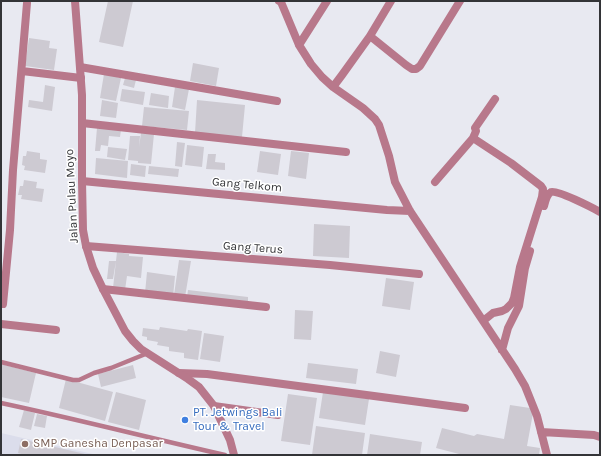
<!DOCTYPE html>
<style>
body{margin:0}
#map{position:relative;width:601px;height:456px;overflow:hidden;background:#e8e9f1;font-family:Karla,sans-serif}
canvas{display:block}
.frame{position:absolute;inset:0;border:2px solid #333437;pointer-events:none}
</style>
<div id="map">
<canvas width="601" height="456"></canvas>
<div class="frame"></div>
</div>
<script>
const ctx = document.querySelector('canvas').getContext('2d');
ctx.lineJoin = 'round';
function fillPath(path, color) {
  ctx.fillStyle = color;
  ctx.fill(path, 'evenodd');
}
function strokePath(path, color, width, dash) {
  ctx.strokeStyle = color;
  ctx.lineWidth = width;
  ctx.lineCap = dash ? 'butt' : 'round';
  ctx.setLineDash(dash || []);
  ctx.stroke(path);
}
function drawText(font, color, halo, rows, align = 'center') {
  ctx.font = font + ' Karla,sans-serif';
  ctx.lineWidth = 3;
  ctx.setLineDash([]);
  ctx.textBaseline = 'middle';
  ctx.strokeStyle = halo;
  ctx.fillStyle = color;
  for (const [text, x, y, turn = 0] of rows) {
    ctx.save();
    ctx.translate(x, y);
    ctx.rotate((+turn || 0) * Math.PI / 180);
    ctx.textAlign = isNaN(turn) ? turn : align;
    if (halo) ctx.strokeText(text, 0, 0);
    ctx.fillText(text, 0, 0);
    ctx.restore();
  }
}
const built = new Path2D(`
 M1,433L97,455H1Z`);
const building = new Path2D(`
 M108,1H133L123,47L99,42Z
 M29,38L50,41L49,48L57,49L54,70L25,66Z
 M193,63L219,68L216,86L190,81Z
 M104,74L121,78L116,101L100,98Z
 M125,78L136,80L134,88L123,85Z
 M45,85L55,87L52,111L28,107L29,100L43,102Z
 M175,87L189,89L185,110L172,107Z
 M122,89L145,92L143,105L120,101Z
 M151,93L169,96L168,108L149,105Z
 M102,100L118,103L116,118L100,116Z
 M197,100L245,105L242,137L195,133Z
 M144,107L189,111L187,130L142,126Z
 M97,128L121,130L120,137L109,136L108,146L101,145L100,151H95Z
 M141,133L154,134L151,164L138,163V161L128,160L130,136H140L139,147Z
 M177,142L185,143L182,167L175,166Z
 M187,145L204,147L202,167L185,165Z
 M108,147L127,149L125,160L107,157Z
 M27,151L40,153V159L47,160L45,173L24,170L25,166L22,165L23,156H26Z
 M260,151L281,154L278,175L257,172Z
 M291,151L309,153L306,179L288,176Z
 M208,154H216L215,162L225,163V170L206,169Z
 M96,158L128,161L127,178L95,174Z
 M131,164L146,166L145,177L130,175Z
 M149,166L179,169L178,177L148,174Z
 M24,180L37,182L36,188L44,189L42,202L21,199L22,195H18L20,186H23Z
 M314,224L350,226L349,258L313,256Z
 M117,252L129,254V256L143,257L141,278L127,276L125,290L113,288Z
 M179,260L191,261L185,297L174,295Z
 M109,261H116L113,279H107Z
 M147,272L175,276L173,297L145,293Z
 M386,278L414,282L410,310L382,306Z
 M188,290L248,297V303L187,297Z
 M295,310L313,311L311,340L294,339Z
 M160,327L187,331L188,329L202,331L198,360L184,358V353L169,351V347L157,345L158,342L147,340V337L142,336L143,328L159,330Z
 M204,333L224,336L220,362L200,359Z
 M380,351L400,355L396,377L376,373Z
 M308,363L358,369L356,384L306,378Z
 M1,364L36,373L29,403L1,397Z
 M133,365L136,378L101,387L98,374Z
 M66,379L113,392L105,421L59,408Z
 M116,392L146,400L139,430L108,422Z
 M323,392L369,399L365,425L319,418Z
 M288,394L317,398L310,445L281,441Z
 M510,405L530,408L533,413L527,446L540,448L539,455H463L436,448L442,428L474,436L477,434L504,439Z
 M24,410L35,413L31,430L19,427Z
 M37,414L47,416L45,428L34,426Z
 M316,426L365,433L362,455H312Z
 M370,434L422,442L420,455H367Z
 M21,439L85,454V455H25L18,453Z`);
const service = new Path2D(`
 M1,362L73,380H79L94,373L111,368L148,353
 M1,403C76,419 150,438 225,455`);
const minor = new Path2D(`
 M279,1L281,2L299,45L311,64L322,77L333,87L363,108L375,119L379,125L389,156L395,182L410,211L515,369L525,386L537,416L547,455
 M370,36L406,65L412,69H416L420,66L460,1
 M299,45L327,1
 M80,67L277,101
 M22,71L81,78
 M333,87L342,75L370,36L391,1
 M82,123L346,152
 M473,138L511,163L541,186L543,189L542,197L520,267L514,298L512,303L506,309L502,311L493,313L483,321
 M82,181L387,210L410,211
 M435,182L473,138L476,131L475,128L495,99
 M544,206C545,202 547,194 551,192C556,189 593,208 600,212
 M86,246L330,265L419,274
 M103,289L266,307
 M3,304L10,230L13,170L27,3
 M1,324L56,330
 M502,350L508,328L519,306L525,268L530,251
 M179,373L207,374L465,408
 M214,406L278,415
 M541,432L594,435L600,437`);
const tertiary = new Path2D(`
 M75,1L82,95V181L83,230L86,246L93,268L103,289L125,331L133,341L141,349L188,379L199,387L214,406L230,440L234,455`);
const markers = [
 [185,420,4,"#3f7fe0"],
 [25,444,4,"#8d6e63"]
];
const streetNames = [
 ["Gang Telkom",247,185,5],
 ["Jalan Pulau Moyo",72,196,-93],
 ["Gang Terus",253,248,4]
];
const shopNames = [
 ["PT. Jetwings Bali",193,413],
 ["Tour & Travel",193,427]
];
const educationNames = [
 ["SMP Ganesha Denpasar",33,444]
];
fillPath(built, '#dbddeb');
fillPath(building, '#cdcad2');
strokePath(service, '#b8788b', 4.5);
strokePath(minor, '#b8788b', 8);
strokePath(tertiary, '#b8788b', 8);
for (const [x, y, r, color] of markers) {
  const dot = new Path2D();
  dot.arc(x, y, r, 0, 2 * Math.PI);
  ctx.fillStyle = color;
  ctx.fill(dot);
  strokePath(dot, '#fff', 1.5);
}
drawText('12px', '#333437', '#fff', streetNames);
drawText('12px', '#366cbe', '#fff', shopNames, 'left');
drawText('12px', '#785e54', '#fff', educationNames, 'left');
</script>
